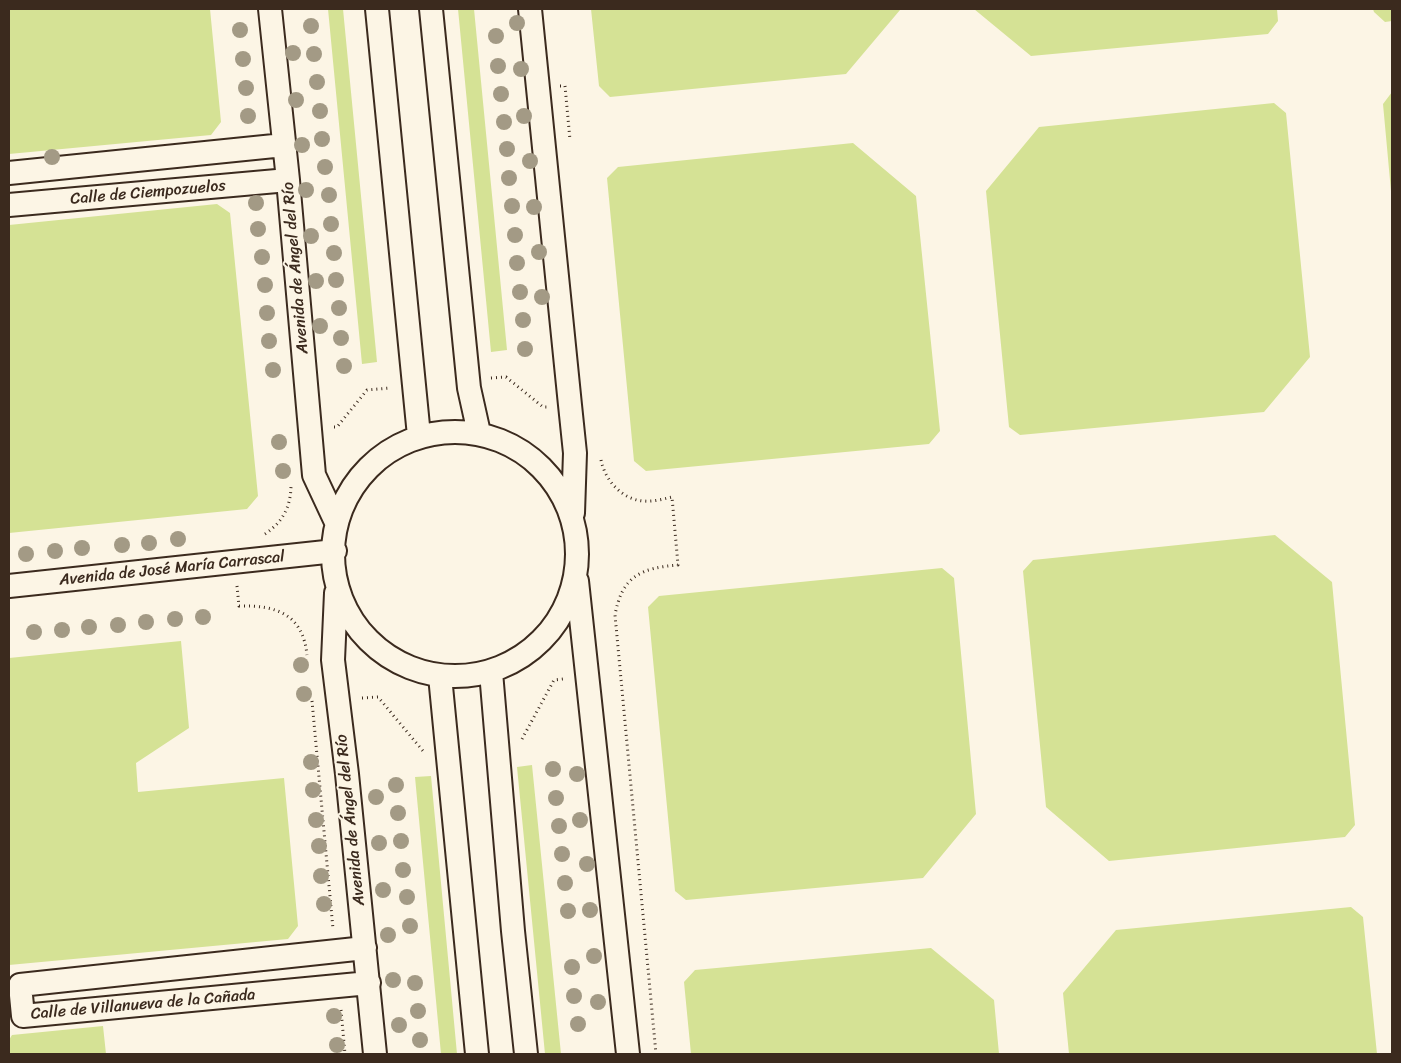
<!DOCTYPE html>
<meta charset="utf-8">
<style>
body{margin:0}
#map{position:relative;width:1401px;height:1063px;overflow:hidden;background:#fcf5e5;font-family:Sriracha,sans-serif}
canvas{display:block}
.frame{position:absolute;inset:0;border:10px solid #3b2a1e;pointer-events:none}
</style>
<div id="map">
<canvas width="1401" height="1063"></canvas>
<div class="frame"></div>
</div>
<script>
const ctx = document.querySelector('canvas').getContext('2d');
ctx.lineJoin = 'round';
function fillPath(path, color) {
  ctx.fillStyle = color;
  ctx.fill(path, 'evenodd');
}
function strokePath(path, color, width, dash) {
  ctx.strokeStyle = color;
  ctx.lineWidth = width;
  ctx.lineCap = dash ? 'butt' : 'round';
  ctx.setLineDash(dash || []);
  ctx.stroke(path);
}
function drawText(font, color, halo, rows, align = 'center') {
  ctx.font = font + ' Sriracha,sans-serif';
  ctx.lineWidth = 4;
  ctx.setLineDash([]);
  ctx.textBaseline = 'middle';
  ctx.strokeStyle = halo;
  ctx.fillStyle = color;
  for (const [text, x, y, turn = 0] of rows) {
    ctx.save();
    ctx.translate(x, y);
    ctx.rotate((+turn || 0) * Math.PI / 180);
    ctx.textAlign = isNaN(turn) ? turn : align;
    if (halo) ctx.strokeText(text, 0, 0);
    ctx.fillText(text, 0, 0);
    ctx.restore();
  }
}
const green = new Path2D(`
 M9,9H210L221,122L211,135L9,154Z
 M328,9H343L377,362L362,364Z
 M458,9H474L507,350L491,352Z
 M591,9H899L900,10L846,74L610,97L599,86Z
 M974,9H1277L1278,21L1268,34L1031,56Z
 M1373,9H1392V21L1385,22L1374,12Z
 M1392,92V202L1383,104Z
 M1274,103L1286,113L1310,357L1264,412L1020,435L1009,427L986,191L1039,127Z
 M853,143L916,196L940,431L929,444L646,471L634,461L607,178L618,167Z
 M217,204L230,213L258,496L247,509L9,533V225Z
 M1275,535L1332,582L1355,825L1345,837L1109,861L1046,807L1023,571L1033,560Z
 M942,568L954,578L976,814L923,878L686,900L675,891L648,607L659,596Z
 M181,641L189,728L136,763L138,792L284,778L298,926L288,939L9,965V658Z
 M532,765L561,1054H545L517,767Z
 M431,776L457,1054H441L415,777Z
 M1351,907L1363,917L1377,1054H1069L1063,993L1116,930Z
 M931,948L994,1000L999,1054H691L684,982L695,970Z
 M103,1026L106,1054H9V1040L12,1035Z`);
const path = new Path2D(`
 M560,86H565L570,140
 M491,378L506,377L543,407H547
 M334,427H337L367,390L390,388
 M601,460C605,480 622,500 644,501C653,502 663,499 672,497L678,565C641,568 622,576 615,615L656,1054
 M265,534C283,522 291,506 291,485
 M237,586L239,606C276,605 303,614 307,655
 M362,698L378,697L423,751
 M312,701L333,929
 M522,739L554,680L563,679
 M341,1010L345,1054`);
const street = new Path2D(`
 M270,9L288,180L314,475L336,522
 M377,9L419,436
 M431,9L469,388L479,433
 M530,9L570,405L575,453L573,513
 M9,173L284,145
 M9,205L288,180
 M333 554a122 122 0 1 1 244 0a122 122 0 1 1-244 0Z
 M577,581L628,1054
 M9,586L335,551
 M336,593L333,660L347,774L375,1054
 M491,672L513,931L526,1054
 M440,676L477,1054
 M365,948L20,985L23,1016L369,983`);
const trees = [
 [517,23],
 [311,26],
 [240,30],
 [496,36],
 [293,53],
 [314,54],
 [243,59],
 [498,66],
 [521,69],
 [317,82],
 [246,88],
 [501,94],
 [296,100],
 [320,111],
 [248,116],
 [524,116],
 [504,122],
 [322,139],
 [302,145],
 [507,149],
 [52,157],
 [530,161],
 [325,167],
 [509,178],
 [306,190],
 [329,195],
 [256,203],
 [512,206],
 [534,207],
 [331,224],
 [258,229],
 [515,235],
 [311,236],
 [539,252],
 [334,253],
 [262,257],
 [517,263],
 [336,280],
 [316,281],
 [265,285],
 [520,292],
 [542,297],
 [339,308],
 [267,313],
 [523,320],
 [320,326],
 [341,338],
 [269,341],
 [525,349],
 [344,366],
 [273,370],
 [279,442],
 [283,471],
 [178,539],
 [149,543],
 [122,545],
 [82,548],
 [55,551],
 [26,554],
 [203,617],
 [175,619],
 [146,622],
 [118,625],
 [89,627],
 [62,630],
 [34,632],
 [301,665],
 [304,694],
 [311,762],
 [553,769],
 [577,774],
 [396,785],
 [313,790],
 [376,797],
 [556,798],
 [398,813],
 [316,820],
 [580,820],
 [559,826],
 [401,841],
 [379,843],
 [319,846],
 [562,854],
 [587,864],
 [403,870],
 [321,876],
 [565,883],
 [383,890],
 [407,897],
 [324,904],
 [590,910],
 [568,911],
 [410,926],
 [388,935],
 [594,956],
 [572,967],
 [393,980],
 [415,983],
 [574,996],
 [598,1002],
 [418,1011],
 [334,1016],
 [578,1024],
 [399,1025],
 [420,1040],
 [337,1045]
];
const streetNames = [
 ["Calle de Ciempozuelos",148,193,-5],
 ["Avenida de Ángel del Río",296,268,-95],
 ["Avenida de José María Carrascal",172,569,-6],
 ["Avenida de Ángel del Río",351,820,-96],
 ["Calle de Villanueva de la Cañada",143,1005,-5]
];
fillPath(green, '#d5e295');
strokePath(street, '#3b2a1e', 26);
strokePath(path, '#3b2a1e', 3, [1, 4]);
strokePath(street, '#fcf5e5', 22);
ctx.fillStyle = '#a39a85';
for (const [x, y] of trees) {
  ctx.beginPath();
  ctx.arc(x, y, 8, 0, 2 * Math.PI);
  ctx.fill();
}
drawText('16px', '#3b2a1e', '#fcf5e5', streetNames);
</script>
